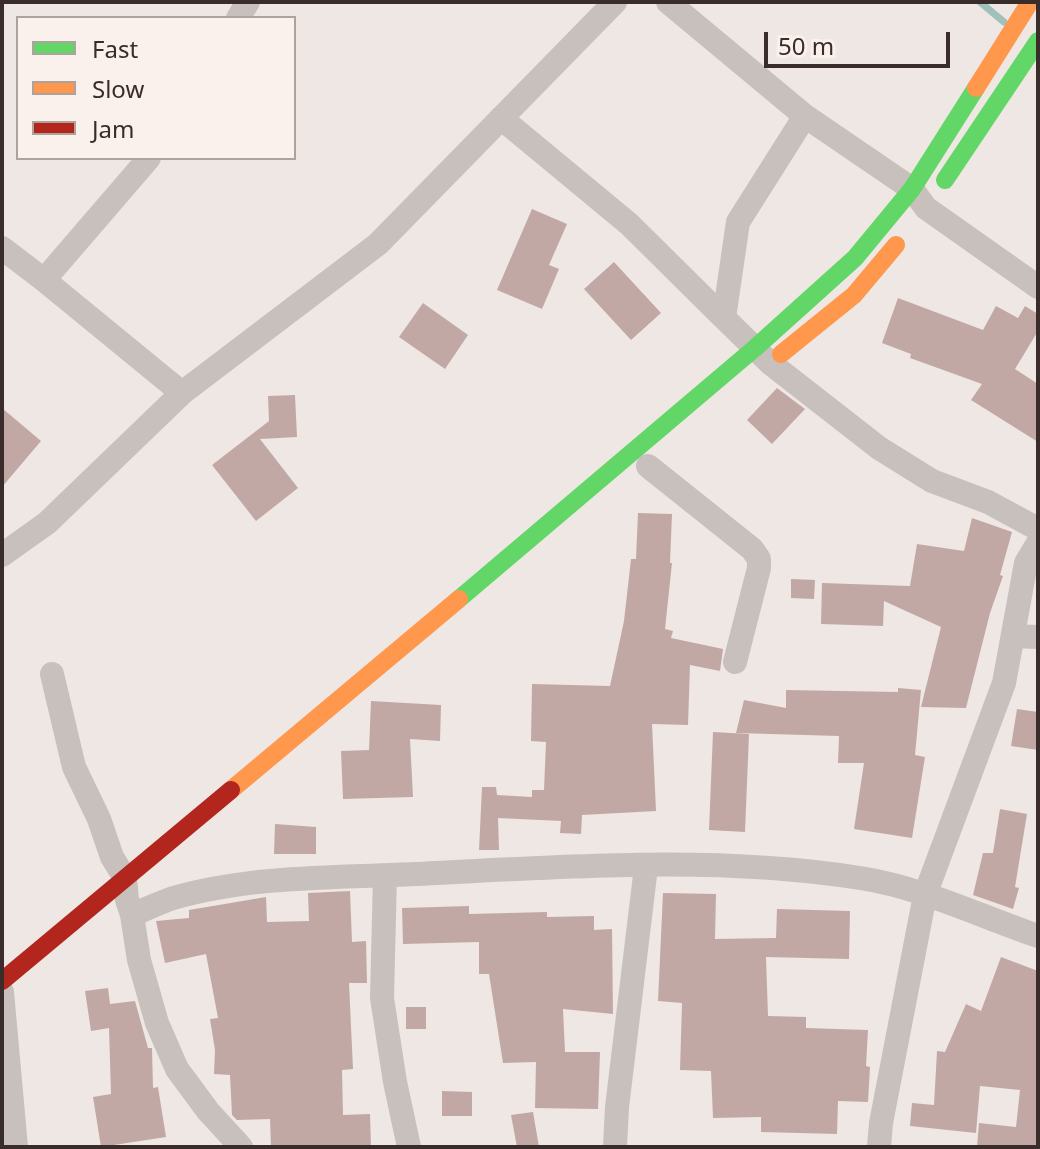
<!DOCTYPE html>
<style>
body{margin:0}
#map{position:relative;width:1040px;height:1149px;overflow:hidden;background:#eee7e4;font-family:"Noto Sans",sans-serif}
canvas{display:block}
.frame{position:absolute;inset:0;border:4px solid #392c2a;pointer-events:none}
.legend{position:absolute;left:16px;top:16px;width:280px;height:144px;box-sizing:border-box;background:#faf1ec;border:2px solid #ada29e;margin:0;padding:10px 14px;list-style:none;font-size:24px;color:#392c2a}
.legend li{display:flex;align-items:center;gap:16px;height:40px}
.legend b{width:40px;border:2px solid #ada29e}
.scale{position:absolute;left:764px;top:32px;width:186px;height:36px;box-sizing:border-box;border:4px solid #392c2a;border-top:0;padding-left:10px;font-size:24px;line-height:28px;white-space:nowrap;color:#392c2a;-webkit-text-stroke:6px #faf1ec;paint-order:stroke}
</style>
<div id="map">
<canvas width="1040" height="1149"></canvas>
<div class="frame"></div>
<ul class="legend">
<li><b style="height:10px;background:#63d668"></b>Fast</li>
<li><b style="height:10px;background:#ff974d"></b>Slow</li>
<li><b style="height:10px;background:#b3261e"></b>Jam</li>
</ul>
<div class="scale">50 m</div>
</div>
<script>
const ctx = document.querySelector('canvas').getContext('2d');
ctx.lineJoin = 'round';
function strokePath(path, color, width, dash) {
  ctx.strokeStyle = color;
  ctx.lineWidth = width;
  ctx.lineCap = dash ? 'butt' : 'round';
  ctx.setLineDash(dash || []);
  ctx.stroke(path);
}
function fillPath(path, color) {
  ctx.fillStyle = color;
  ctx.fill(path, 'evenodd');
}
const stream = new Path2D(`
 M980,2L1004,22`);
const building = new Path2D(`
 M532,209L567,224L549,265L559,269L542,309L497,290Z
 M614,262L661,313L631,340L584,289Z
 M898,298L983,330L996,306L1018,318L1025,306L1038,314V331L1015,369L1038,384V442L971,400L982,384L910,358L911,354L882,343Z
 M423,303L468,335L445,369L399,337Z
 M777,388L805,409L772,444L747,420Z
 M295,395L297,437L260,439L298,488L256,521L212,465L269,421L268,396Z
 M2,408L41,441L2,487Z
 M638,513L672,514L670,563H672L665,629L673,631L671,638L723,649L720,671L690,665L688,725L652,724L656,811L582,815L581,834L560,833L561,821L498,818L499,850H479L482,787H496L497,795L532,797V790H544L546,742L531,741L532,684L610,686L624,621L631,559H636Z
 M972,518L1012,532L1000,575L1003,576L990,613L966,708L921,707L941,627L884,601L883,626L821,624L822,583L910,586L917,544L964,551Z
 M791,579L815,580L814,599L791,598Z
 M898,688L921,690L915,755L925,757L912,838L854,829L864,763H838L839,736L736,733L744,700L786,708V690L898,692Z
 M371,701L441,705L440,741L410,739L413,797L343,799L341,751L369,750Z
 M1017,709L1038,712V750L1011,746Z
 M713,732L749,734L745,832L709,830Z
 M1000,809L1027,814L1015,887L1019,888L1013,909L973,895L983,853H993Z
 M275,824L316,827V854H274Z
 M350,891L352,942L366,941L367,983H349L353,1069L342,1070L343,1115L370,1114L371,1147H271L270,1119L237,1120L232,1115L230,1075L214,1074L215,1050L210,1019L218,1018L206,954L165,963L156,921L189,918V910L266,897L267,922L309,921L308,893Z
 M663,893L716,894L715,939L776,938L777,909L850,911L849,959L766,957L768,1016L806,1017V1028L868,1030L866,1066L870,1067L868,1102L838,1101L837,1134L761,1132V1117L713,1118L711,1071L680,1070L682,1003L658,1001Z
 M469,906V914L547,912V917L594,916V930L612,929L613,1014L563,1009L565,1052H600L598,1109L535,1108L536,1062L503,1063L489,974H479V942L403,944L402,908Z
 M1001,957L1038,971V1147H977L979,1123L1016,1127L1020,1090L980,1086L976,1133L910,1126L912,1103L934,1105L937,1051L945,1052L966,1004L981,1011Z
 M108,988L110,1004L135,1001L148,1048H152L153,1088L158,1087L166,1137L101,1147L93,1097L111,1094L109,1028L91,1031L85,991Z
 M406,1007H426V1029H406Z
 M442,1091L472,1092V1116H442Z
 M533,1112L539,1147H517L511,1115Z`);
const street = new Path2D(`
 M668,2L805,116
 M238,18L248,2
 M501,118L629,224L724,318
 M2,248L44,280L149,158
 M44,280L182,393
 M1038,287L926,208L912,189L805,116L738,222L724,318L770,363L879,448L932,481L988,502L1038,529
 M648,466L752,549L759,559V568L735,662
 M2,555L47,523L182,393L378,244L615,2
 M1013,636L1038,637
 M52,674L74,767L99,819L112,857L125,878L127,900L132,915L139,960L157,1023L177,1069L208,1111L241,1147
 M385,876L382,998L395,1082L409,1147
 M132,915C147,909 162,901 177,897C260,874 351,878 436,873C577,866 720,856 860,878C920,887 980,916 1038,936
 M2,992L16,1147
 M615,1147L617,1107L646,867
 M879,1147L881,1123L925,895L1004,683L1026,563L1038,543`);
const fast = new Path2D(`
 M945,180L1038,41
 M459,599L755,348L855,258L912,189L976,88`);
const slow = new Path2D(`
 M976,88L1030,2
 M781,354L854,295L896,245
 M231,790L459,599`);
const jam = new Path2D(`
 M2,981L231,790`);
strokePath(stream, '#a0c0bb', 7);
fillPath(building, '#c2a8a5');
strokePath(street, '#c8c0bc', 24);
strokePath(fast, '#63d668', 18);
strokePath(slow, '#ff974d', 18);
strokePath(jam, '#b3261e', 18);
</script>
